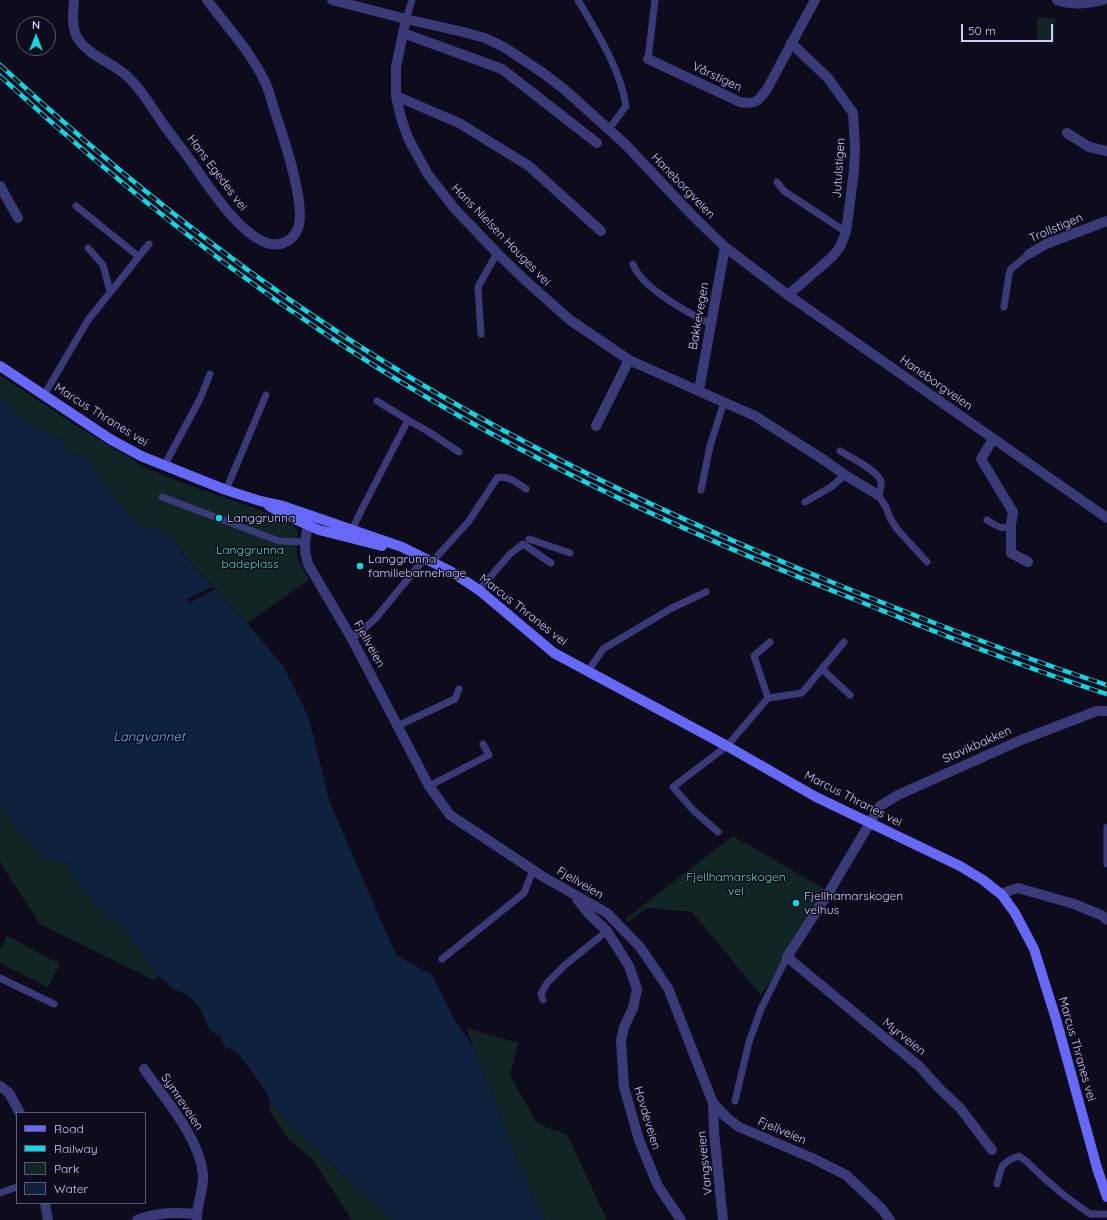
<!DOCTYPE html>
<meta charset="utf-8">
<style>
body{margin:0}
#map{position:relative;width:1107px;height:1220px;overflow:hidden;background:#0e0c1c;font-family:Quicksand,sans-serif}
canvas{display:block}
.legend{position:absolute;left:16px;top:1112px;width:130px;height:92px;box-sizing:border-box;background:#0e0c1c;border:1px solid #5b5876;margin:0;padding:5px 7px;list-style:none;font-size:12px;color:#cecafc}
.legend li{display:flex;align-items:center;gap:8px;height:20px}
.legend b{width:20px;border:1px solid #5b5876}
.north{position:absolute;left:16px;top:16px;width:40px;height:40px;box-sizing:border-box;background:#0e0c1c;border:1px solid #5b5876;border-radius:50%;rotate:0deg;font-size:11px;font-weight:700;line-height:16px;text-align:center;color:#cecafc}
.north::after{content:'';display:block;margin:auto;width:14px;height:18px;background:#0dd8e5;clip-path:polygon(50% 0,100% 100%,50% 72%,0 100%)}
.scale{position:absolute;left:961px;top:24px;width:92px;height:18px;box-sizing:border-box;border:2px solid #cecafc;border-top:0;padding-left:5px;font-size:12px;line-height:14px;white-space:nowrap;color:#cecafc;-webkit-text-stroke:3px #0e0c1c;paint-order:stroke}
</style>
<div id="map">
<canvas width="1107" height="1220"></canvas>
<ul class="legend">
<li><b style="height:5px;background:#6669f7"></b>Road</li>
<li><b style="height:5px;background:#0dd8e5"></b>Railway</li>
<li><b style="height:11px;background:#102524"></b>Park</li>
<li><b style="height:11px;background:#0e223e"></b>Water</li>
</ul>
<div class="north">N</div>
<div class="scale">50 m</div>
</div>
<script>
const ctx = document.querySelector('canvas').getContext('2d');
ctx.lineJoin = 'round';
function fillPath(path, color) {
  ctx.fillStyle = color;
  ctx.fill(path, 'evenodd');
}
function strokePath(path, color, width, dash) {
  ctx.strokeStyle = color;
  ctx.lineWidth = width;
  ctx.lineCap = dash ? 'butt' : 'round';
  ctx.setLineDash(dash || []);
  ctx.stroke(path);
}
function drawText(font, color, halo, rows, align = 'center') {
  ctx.font = font + ' Quicksand,sans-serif';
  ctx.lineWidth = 3;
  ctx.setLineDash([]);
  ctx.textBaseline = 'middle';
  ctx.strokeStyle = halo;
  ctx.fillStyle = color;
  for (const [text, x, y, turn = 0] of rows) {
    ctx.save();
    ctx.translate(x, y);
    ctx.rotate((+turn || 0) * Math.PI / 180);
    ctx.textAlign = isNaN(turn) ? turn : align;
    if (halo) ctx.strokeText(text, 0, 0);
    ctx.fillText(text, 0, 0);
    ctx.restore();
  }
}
const green = new Path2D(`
 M1037,18H1055V41L1037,40Z
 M0,375L74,424L146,468L180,482L285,519L297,530V557L309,580L247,623L184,555L172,538L146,530L130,517L85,458L68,453L64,440L27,423L0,396Z
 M0,802L12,824L65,861L72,869L94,904L120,923L158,976L154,980L40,924L0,862Z
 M733,836L828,891L761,995L692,912L647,908L628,922L625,919Z
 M7,936L60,964L48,987L0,963V949Z
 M466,1028L518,1043L510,1075L536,1122L552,1130L567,1134L607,1220H545L532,1196Z
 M267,1098L284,1120L384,1212L391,1220H352L314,1161L288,1138L269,1110L271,1109Z`);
const water = new Path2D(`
 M0,396L27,423L64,440L68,453L85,458L130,517L146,530L157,526L173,539L183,555L247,623L283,666L308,716L330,803L396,955L432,975L455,1021L473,1046L532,1196L545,1220H391L384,1212L284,1120L267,1098V1093L246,1064L237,1053L224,1046L220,1035L219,1036L209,1030L200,1008L186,994L175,990L158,976L120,923L94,904L71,873L72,869L66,861L61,865L44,858L12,824L0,802Z`);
const pier = new Path2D(`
 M214,586L215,589L189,603L187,599Z
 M158,976L175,990L186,994L192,999L200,1008L209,1030H211L215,1035L219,1036L220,1035L222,1036L221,1038L224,1046L237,1053L246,1064L267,1093L270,1104L266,1099L265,1094L245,1065L235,1054L223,1047L219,1038L214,1037L210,1032H208L198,1009L191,1001L185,996L174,992L156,978Z`);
const service = new Path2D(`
 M578,0C597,33 620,68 626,106L609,129
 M406,19L412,0
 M648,59L655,0
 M777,182L784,191L846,232
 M76,206L138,256
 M88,248L103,265L110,291
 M633,264C640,287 690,314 711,324
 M1004,307L1009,274L1011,269L1029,254
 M481,334L478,287L497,253
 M44,395L88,320L149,244
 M377,401L408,420
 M840,451C850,457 879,471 881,482C882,487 880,491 878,495L886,507L890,518L897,529L927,562
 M164,466L200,399L210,374
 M226,490L266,395
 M701,490L710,446L724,402
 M162,497L279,541L305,542
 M805,502L831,487L845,475
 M987,520C995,525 1002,531 1011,525
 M350,534L362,509L408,420L429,432L459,452
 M529,539L570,553
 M432,562L469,521L497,478C508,475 517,483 526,489
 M479,590L510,554L523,544L551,563
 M352,639L375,619L425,558
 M822,669L850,695
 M588,671L603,649L672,608L706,592
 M768,698L802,693L844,642
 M397,726L455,699L459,689
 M429,786L489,755L483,744
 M1107,827V864
 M718,832L693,810L673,787L727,746L768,698L754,656L770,642
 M442,959L524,893L533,870
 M0,978L54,1004
 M543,1000L541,994L547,983L565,965L607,931
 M735,1101L749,1042L761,1009L787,957
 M997,1184C1001,1167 1001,1162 1019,1156L1026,1161L1045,1179L1065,1196L1090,1214H1107
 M0,1193L17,1187`);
const minor = new Path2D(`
 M74,0C73,12 71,28 78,39C92,59 116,63 131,80C144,93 153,110 164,125C174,139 185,152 195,167C211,190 242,238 271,244C283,246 294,239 298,228C307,205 282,133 274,109C271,99 269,89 264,80C249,50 227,26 207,0
 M1057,0C1071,5 1088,4 1103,0
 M406,19L396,67V96L401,118L408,138L427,173L454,208L497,253L526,281L570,320L629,360L755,416L824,460L845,475L878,495
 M403,33L502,69L597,143
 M648,59L740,102C756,105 758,101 767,89L815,0
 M396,96L459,123L529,166L601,231
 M1067,133L1089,147L1107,151
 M0,186L18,218
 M1029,254L1046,244L1107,221
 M788,295L832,257L840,247L846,232L854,171L855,147L853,113L828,78L791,43
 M699,390L725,247
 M596,426L629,360
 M993,439L981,459L1013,512L1011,525V553L1028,562
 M308,525C305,540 303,550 308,564L352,639L429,786L450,815L542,876L607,913L640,947L668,988L713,1103L726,1117L739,1127L812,1158L846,1175L882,1209L890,1220
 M1002,895L1008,891L1018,888L1074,904L1101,915L1107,920
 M577,899L590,915L607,931L629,966L637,989L633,1008L624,1027L621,1041L624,1087L639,1140L658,1186L681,1220
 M144,1069C164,1098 200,1138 203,1175C204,1190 196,1205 197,1220
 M0,1086L9,1093L20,1113
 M713,1103L714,1132L723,1220
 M992,1150L960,1108L939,1088L919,1066L787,957L829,892L880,806L898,795L1021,740L1097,711H1107
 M45,1203L48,1220
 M137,1220C157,1212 176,1212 197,1214`);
const tertiary = new Path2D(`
 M332,0L406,19L463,32L485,38L504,47L543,73L564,89L625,144L692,215L725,247L788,295L1107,518`);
const secondary = new Path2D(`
 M0,366L110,439L141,456L226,490L260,501L283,506L402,547L450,571L479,590L554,653L727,746L816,797L960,866L983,880L1002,895L1015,913L1034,949L1056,1019L1097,1168L1107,1197
 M269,506L281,513L319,530L382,546`);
const rail = new Path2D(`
 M0,65C103,160 210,248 327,325C483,429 650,508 824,579C917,617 1011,654 1107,685
 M0,76C115,182 237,279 370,363C526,461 695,537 866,604C946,636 1025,668 1107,694`);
const markers = [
 [219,518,4,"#0dd8e5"],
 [360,566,4,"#0dd8e5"],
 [796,903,4,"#0dd8e5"]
];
const streetNames = [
 ["Vårstigen",717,77,25],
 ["Jutulstigen",839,168,-86],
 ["Hans Egedes vei",217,173,53],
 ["Haneborgveien",683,186,46],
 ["Trollstigen",1056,228,-23],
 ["Hans Nielsen Hauges vei",501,235,46],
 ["Bakkevegen",699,316,-80],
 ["Haneborgveien",936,383,35],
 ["Marcus Thranes vei",101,415,32],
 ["Marcus Thranes vei",523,610,38],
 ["Fjellveien",369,644,61],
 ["Stavikbakken",977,745,-24],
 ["Marcus Thranes vei",853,799,27],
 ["Fjellveien",580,883,30],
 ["Myrveien",904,1037,39],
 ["Marcus Thranes vei",1077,1049,74],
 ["Symreveien",182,1102,56],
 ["Hovdeveien",647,1118,73],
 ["Fjellveien",782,1131,23],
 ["Vangsveien",705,1163,-96]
];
const poiNames = [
 ["Langgrunna",227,518],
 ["Langgrunna",368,559],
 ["familiebarnehage",368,573],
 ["Fjellhamarskogen",804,896],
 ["velhus",804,910]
];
const parkNames = [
 ["Langgrunna",250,550],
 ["badeplass",250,564],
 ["Fjellhamarskogen",736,877],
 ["vel",736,891]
];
const waterNames = [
 ["Langvannet",149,737]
];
fillPath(green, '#102524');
fillPath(water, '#0e223e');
fillPath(pier, '#0e0c1c');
strokePath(service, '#3a3a78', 7);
strokePath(minor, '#3a3a78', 10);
strokePath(tertiary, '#3a3a78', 10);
strokePath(secondary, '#6669f7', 10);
strokePath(rail, '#0dd8e5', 4.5);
strokePath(rail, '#0e0c1c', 3, [9]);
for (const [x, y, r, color] of markers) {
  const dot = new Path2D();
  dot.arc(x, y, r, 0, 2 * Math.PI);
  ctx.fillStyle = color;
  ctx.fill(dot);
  strokePath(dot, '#0e0c1c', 1.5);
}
drawText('12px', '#cecafc', '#0e0c1c', streetNames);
drawText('12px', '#cecafc', '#0e0c1c', poiNames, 'left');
drawText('12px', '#5bd7b3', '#0e0c1c', parkNames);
drawText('italic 13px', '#5eb6f6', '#0e0c1c', waterNames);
</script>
